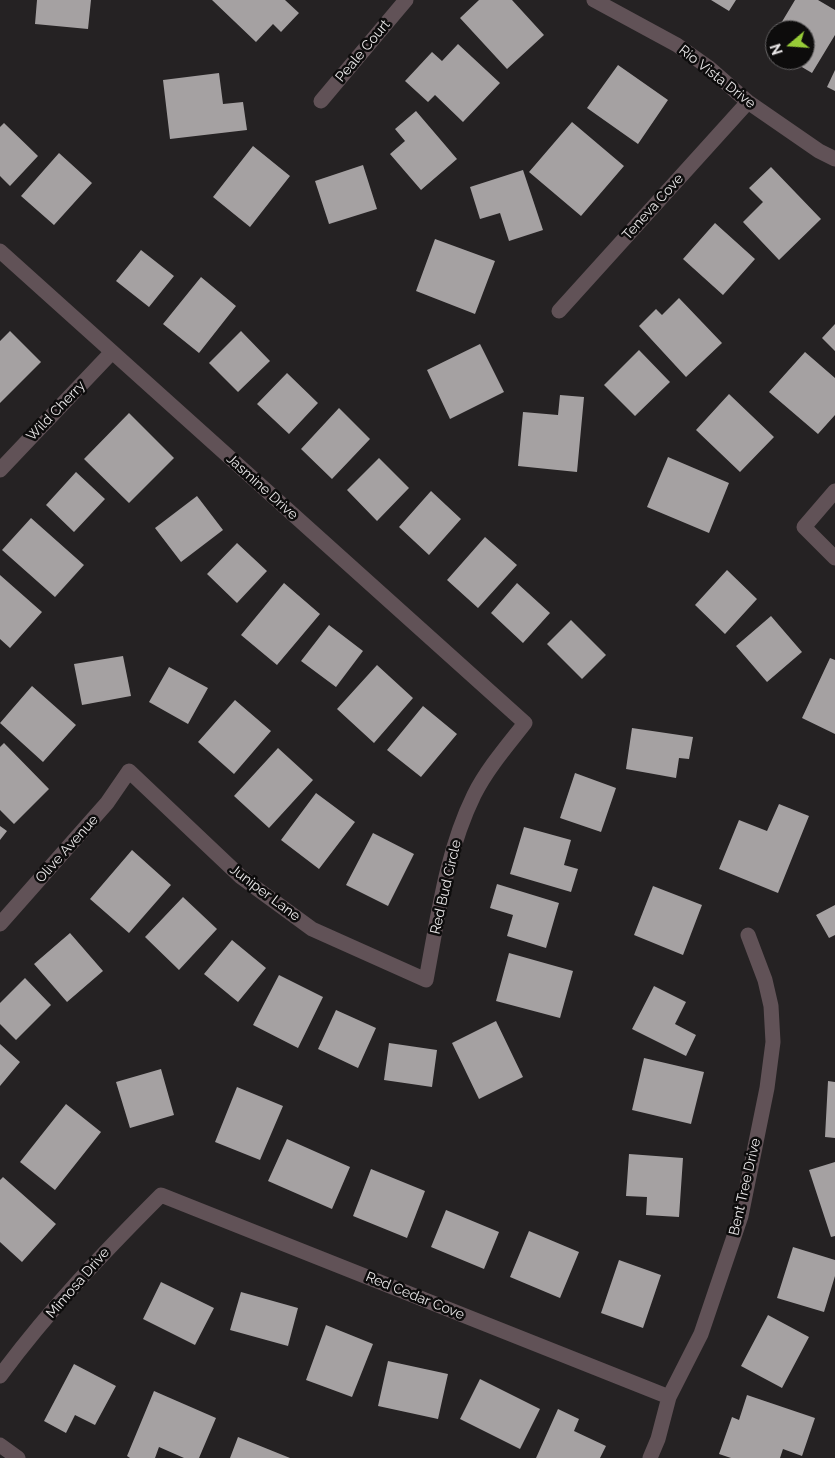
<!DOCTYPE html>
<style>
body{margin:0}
#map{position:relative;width:835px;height:1458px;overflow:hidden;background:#252223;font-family:Raleway,sans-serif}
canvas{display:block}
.north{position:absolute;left:765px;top:20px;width:50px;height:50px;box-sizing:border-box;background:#0d0c0c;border:1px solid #666465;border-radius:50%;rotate:252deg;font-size:14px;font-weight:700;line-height:20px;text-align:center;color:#ebe9ea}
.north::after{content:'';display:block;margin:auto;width:18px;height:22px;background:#97cc38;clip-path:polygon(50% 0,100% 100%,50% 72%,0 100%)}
</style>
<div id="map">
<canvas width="835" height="1458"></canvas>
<div class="north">N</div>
</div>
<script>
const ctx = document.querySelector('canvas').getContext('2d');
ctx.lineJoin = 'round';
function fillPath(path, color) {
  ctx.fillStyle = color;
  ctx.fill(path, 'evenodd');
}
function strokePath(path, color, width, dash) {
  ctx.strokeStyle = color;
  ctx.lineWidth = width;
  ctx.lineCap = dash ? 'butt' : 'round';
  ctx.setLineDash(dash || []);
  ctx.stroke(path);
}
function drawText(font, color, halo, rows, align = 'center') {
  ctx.font = font + ' Raleway,sans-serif';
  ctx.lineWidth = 5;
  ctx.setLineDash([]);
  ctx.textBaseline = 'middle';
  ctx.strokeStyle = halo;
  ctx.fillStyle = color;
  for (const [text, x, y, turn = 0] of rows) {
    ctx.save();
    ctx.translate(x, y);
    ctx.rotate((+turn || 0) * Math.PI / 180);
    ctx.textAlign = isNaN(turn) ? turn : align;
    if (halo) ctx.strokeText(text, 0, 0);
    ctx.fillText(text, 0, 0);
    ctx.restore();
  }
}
const building = new Path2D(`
 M37,0H91L88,29L35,24Z
 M212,0H285L299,13L281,32L273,24L256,42Z
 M479,0H512L544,35L507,69L460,18Z
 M711,0H736L729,11Z
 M795,0H818L835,10V35L812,73L790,60H805V30H777Z
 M775,34V51L767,46Z
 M458,44L500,83L463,122L435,95L428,102L405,81L432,52L442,61Z
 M618,65L668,100L638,144L587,108Z
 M835,70V91L827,87Z
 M219,73L223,104L243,102L247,130L170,139L163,80Z
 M416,111L457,159L421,190L390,154L405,141L395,129Z
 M572,122L624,166L581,216L529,172Z
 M4,123L38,156L10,186L0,176V127Z
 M253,146L290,176L250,227L213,197Z
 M59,153L92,183L54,225L21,196Z
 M363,165L377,209L329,224L315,181Z
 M771,167L821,219L779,260L743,222L763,202L749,188Z
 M523,170L543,230L509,241L500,213L480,219L470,187Z
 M715,223L755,259L723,295L683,259Z
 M435,239L495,261L475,314L416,291Z
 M141,250L174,276L149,307L116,281Z
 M201,277L236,306L199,353L163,324Z
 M679,298L722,343L686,377L639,326L656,309L662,315Z
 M835,324V351L822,338Z
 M10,331L41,362L0,403V341Z
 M241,331L270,361L238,392L209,363Z
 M480,344L504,392L450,419L427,370Z
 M639,350L670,382L635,416L604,385Z
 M805,352L835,378V415L818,434L769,392Z
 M287,373L318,403L289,434L257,404Z
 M729,394L774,437L740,472L696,430Z
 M560,395L584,397L577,472L518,466L523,412L558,415Z
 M339,408L370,439L332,479L301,449Z
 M129,413L174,458L129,503L84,459Z
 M668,457L729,483L709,533L647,507Z
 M379,458L409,488L377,521L347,490Z
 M76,472L105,499L74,532L46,505Z
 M431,491L461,519L429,555L399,527Z
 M197,496L223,530L181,562L155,528Z
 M31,518L84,565L55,597L2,550Z
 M485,537L517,565L478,608L447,580Z
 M237,543L267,571L237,603L207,574Z
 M727,570L757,599L725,634L695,605Z
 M0,575L42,612L10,648L0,639Z
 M284,583L320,614L277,665L241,635Z
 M517,583L550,613L523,643L491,613Z
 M771,616L802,652L767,682L736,646Z
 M571,620L606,655L582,679L547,644Z
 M329,625L363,651L336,687L301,661Z
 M123,656L131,696L82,705L74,664Z
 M830,658L835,660V734L802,718Z
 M377,665L413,698L374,743L337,709Z
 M169,667L208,688L188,724L149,702Z
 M32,686L76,725L43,762L0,723Z
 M235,700L271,731L234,774L198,742Z
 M423,706L457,734L421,777L387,750Z
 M632,728L693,737L689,759L679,758L676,778L626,769Z
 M4,743L49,789L14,824L0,810V747Z
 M278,748L313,780L269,828L234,796Z
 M575,773L616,788L601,832L560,818Z
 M316,793L355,822L319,869L281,840Z
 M779,804L809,816L778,893L719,869L739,820L767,831Z
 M0,826L7,831L0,840Z
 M524,827L571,840L564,865L578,869L571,892L510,874Z
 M373,833L414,854L388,906L346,885Z
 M132,850L171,885L129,933L90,899Z
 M497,884L559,903L546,948L507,936L513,915L490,908Z
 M653,886L702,905L683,955L634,935Z
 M183,897L217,929L179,970L145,937Z
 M835,905V935L829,938L816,915Z
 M70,933L103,971L67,1002L34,964Z
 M232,940L266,968L238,1002L204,974Z
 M509,953L573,971L560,1018L496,1001Z
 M279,975L323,997L298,1048L253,1025Z
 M25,978L51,1005L16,1040L0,1024V1003Z
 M654,986L686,1002L675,1024L696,1035L686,1056L632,1029Z
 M336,1010L376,1028L358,1068L318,1049Z
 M496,1021L523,1077L479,1099L452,1043Z
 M389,1043L437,1050L432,1087L384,1080Z
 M0,1044L20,1062L0,1086Z
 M644,1058L704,1072L691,1124L632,1110Z
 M161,1069L174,1115L130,1128L116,1082Z
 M828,1081L835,1082V1138L825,1137Z
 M237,1087L283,1106L260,1160L215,1142Z
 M66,1104L101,1132L55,1190L20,1162Z
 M287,1139L350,1167L332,1209L268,1181Z
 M629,1154L683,1158L679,1217L646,1215L647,1197L626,1196Z
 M835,1162V1236L831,1237L809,1170Z
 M371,1169L425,1191L407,1238L353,1216Z
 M3,1177L56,1224L22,1262L0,1242V1180Z
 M446,1210L499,1232L484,1269L431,1247Z
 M529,1231L579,1252L560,1298L510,1277Z
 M793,1247L835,1260V1276L824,1312L777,1298Z
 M619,1260L661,1275L643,1328L601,1313Z
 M161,1282L214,1308L195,1345L143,1319Z
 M241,1292L298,1308L288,1346L230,1330Z
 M768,1315L809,1337L782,1388L741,1366Z
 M326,1325L373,1344L352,1397L306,1380Z
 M388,1361L448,1374L438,1419L378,1406Z
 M74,1364L116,1386L95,1425L75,1415L66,1433L44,1421Z
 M480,1379L540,1409L520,1449L460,1419Z
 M154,1391L216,1418L199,1458H184L159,1447L155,1458H130L127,1456Z
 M747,1395L815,1418L802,1456L783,1449L780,1458H731L719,1454L732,1417L739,1420Z
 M558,1409L579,1419L574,1431L606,1446L600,1458H536Z
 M238,1437L290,1458H230Z`);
const minor = new Path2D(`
 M594,0L677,45L708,67L748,102L819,151L835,159
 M321,101L406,0
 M0,251L525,723C507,746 487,769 474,795C446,852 438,917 426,980L312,929L241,877L129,771L107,803L0,924
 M559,311L748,102
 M0,470L112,352
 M835,491L804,527L835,558
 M0,1376C48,1311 104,1252 161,1195L669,1397
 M0,1445L18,1458
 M650,1458L658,1439L669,1397L701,1334L741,1216L767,1088L773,1042L771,1006L765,980L748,935`);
const streetNames = [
 ["Peale Court",363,51,-50],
 ["Rio Vista Drive",717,77,38],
 ["Teneva Cove",653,207,-48],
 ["Wild Cherry",56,411,-46],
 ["Jasmine Drive",262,487,42],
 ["Olive Avenue",67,849,-48],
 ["Red Bud Circle",446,887,-77],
 ["Juniper Lane",265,893,37],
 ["Bent Tree Drive",745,1187,-77],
 ["Mimosa Drive",78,1283,-49],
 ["Red Cedar Cove",415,1296,22]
];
fillPath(building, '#a5a1a2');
strokePath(minor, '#615257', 15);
drawText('14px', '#ebe9ea', '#0d0c0c', streetNames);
</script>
